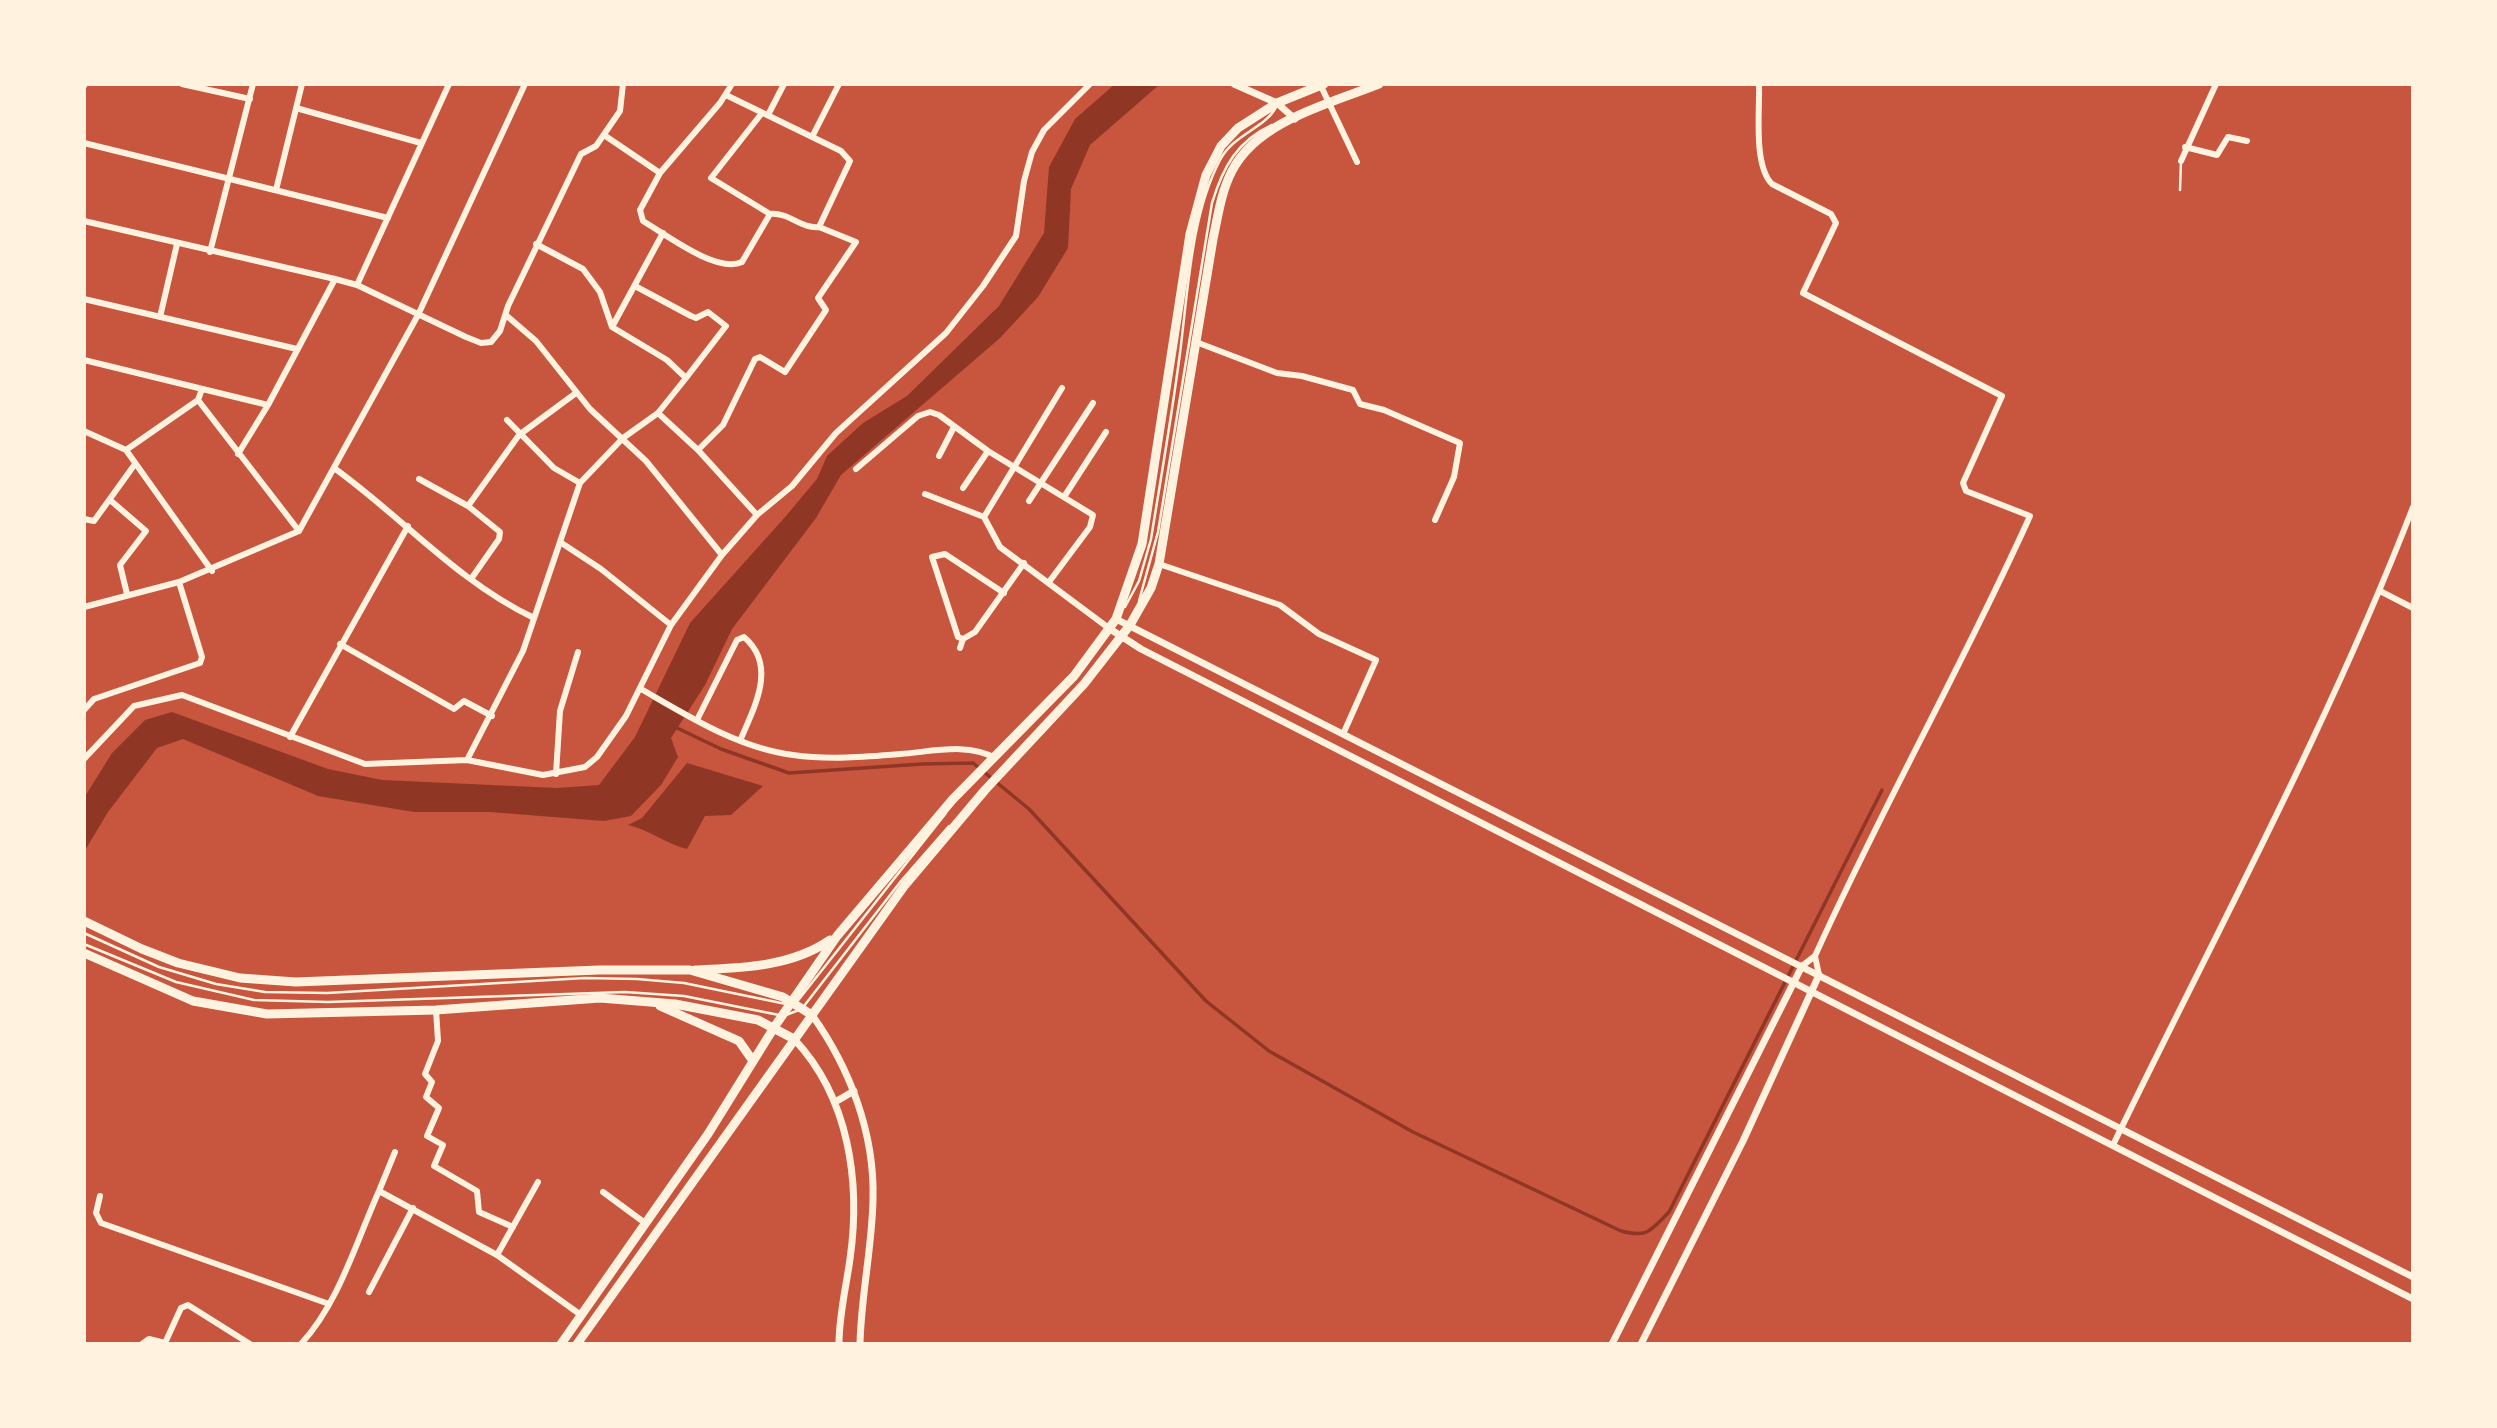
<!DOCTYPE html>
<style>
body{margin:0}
#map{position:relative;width:2497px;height:1428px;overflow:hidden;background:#c8553d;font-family:"Open Sans",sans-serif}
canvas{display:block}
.frame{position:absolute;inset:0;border:86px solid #fff3e0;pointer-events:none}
</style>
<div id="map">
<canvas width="2497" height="1428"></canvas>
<div class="frame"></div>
</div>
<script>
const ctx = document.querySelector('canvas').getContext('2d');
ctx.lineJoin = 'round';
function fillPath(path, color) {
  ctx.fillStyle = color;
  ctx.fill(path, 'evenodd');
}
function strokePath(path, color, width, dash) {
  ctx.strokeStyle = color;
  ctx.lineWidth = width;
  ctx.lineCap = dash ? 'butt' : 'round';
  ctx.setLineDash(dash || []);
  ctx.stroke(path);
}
const water = new Path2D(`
 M1115,84H1160L1090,145L1071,189L1068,248L1038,297L1000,338L841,475L816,518L732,629L705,685L671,738L678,757L661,785L631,816L604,821L490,812H414L318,796L183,739L157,748L108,812L84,852V798L112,753L145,720L172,712L328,769L382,780L557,788L599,785L635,737L690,623L786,516L817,479L827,456L863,423L907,396L999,306L1044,233L1049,167L1075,119Z
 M687,763L763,786L731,815L705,816L687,849C666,844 650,830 628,825L642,818Z`);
const stream = new Path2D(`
 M673,726L721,749L789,773L922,764L973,763L1029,809L1206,1001L1269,1051L1413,1132L1621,1231C1648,1238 1650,1231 1669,1212L1882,790`);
const service = new Path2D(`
 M2180,190L2181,161
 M1139,601L1158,532L1212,203C1223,167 1237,141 1272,125
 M1125,607L1139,581L1151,539C1161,477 1172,415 1180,353C1188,291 1191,215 1220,160C1233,135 1264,128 1275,109
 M84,933L159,967L216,984L265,992L327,993L585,978L637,979L684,983L786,1004
 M84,944L176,982L254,1000L328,1002L625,992L684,996L779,1015
 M796,1003L946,813
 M804,1006L901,881L949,826
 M786,1015L799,1010`);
const minor = new Path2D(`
 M182,84L250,99
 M1320,84L1357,162
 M1759,84C1760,110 1753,165 1772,184L1831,214L1836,223L1803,293L2002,396L1963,483L1966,491L2030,516C1963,665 1882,807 1815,956L1802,966
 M84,86L85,84
 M726,95L841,151L850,161L819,227C801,229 789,212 770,214L742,262C717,274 665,234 643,221L640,210L660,173L720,103L732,84
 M296,108L421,143
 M762,113L711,178L770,214
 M768,115L784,84
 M604,135L660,173
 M812,137L839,84
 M84,143L388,218
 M2185,147L2217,155L2228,137L2247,141
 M2181,161L2216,84
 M276,190L302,84
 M84,221L335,279L357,285L466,337L481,343L491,342L500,331L508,306L581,154L596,146L620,111L623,84
 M536,244L583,269L600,292L612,327
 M210,252L253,84
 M357,285L449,84
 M635,286L691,316L696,318L708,312L726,326L686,378
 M84,299L297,349
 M507,316L536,341L590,409L646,461L722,555
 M160,317L177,244
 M1196,342L1277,373L1302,376L1353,390L1360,404L1384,410L1460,443L1454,477L1435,520
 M84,360L268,405
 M202,389L198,400L299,531
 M658,413L698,450L757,515
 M507,420L554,468L580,483
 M84,431L126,450L212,571
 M126,450L198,400
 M698,450L723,425L755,359L760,357L785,372L826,310L818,298L856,242L819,227
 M238,454L268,405L335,279
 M939,456L954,427
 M334,468C401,516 458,582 534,618
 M856,469L918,416L930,412L939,415L988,451L1093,515L1090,527L1049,582
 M419,479L468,506
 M963,488L988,451
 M925,494L984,517L1000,547L1110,629
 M1064,497L1106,432
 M110,500L146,531L120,565L127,594
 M1029,501L1093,403
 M984,517L1062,388
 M84,519L94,521L135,464
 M560,542L601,569L671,625
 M1159,564L1280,605L1319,634L1376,660L1344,732
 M471,579L499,539L500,532L468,506L519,435L576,393
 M2380,591L2413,608
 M84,607L179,582L299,531L418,315L525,84
 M963,639L958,637L932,557L945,554L1004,593
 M340,644L454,709L464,701L492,716
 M960,648L963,639L975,632L1024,563
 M641,689C688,716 738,748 793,755C828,760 865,757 900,754C930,752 968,742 995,758
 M84,710L94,699L200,663L202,657L179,582
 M697,720L737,640L744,637C778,666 754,707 740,741
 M290,737L408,526
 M84,759L134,706L182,695L365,764L467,760L543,775L585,767L597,757L626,716L671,625L722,555L757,515L792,486L836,433L946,333L983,286L1016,236L1024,181L1032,152L1044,130L1090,84
 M467,760L523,651L580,483L623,438L658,413L686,378L667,360L612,327L663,233
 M556,774L560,711L578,652
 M1815,956L1819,975
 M436,1010L438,1041L425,1074L432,1082L426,1097L439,1108L427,1136L443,1145L434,1166L477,1191L479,1212L513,1227
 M2113,1145C2215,934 2328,727 2413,507
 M379,1191L395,1152
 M603,1192L645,1223
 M100,1196L96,1213L101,1223L329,1304
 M497,1255L538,1182
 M369,1292L413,1208
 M142,1344L149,1339L165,1343L181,1308L188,1305L250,1344
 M301,1344C339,1303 356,1242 379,1191L497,1255L581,1315`);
const tertiary = new Path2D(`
 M1234,84L1277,103L1295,119
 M1116,619L2413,1277
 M1110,629L1141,649L2413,1299
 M812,1015C850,1068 875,1134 873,1200C872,1248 861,1296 860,1344
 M794,1039C849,1097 861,1182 850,1259C846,1288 839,1315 839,1344
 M835,1102L854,1091
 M1612,1344L1802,966
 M1641,1344L1743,1141L1819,975`);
const primary = new Path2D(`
 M84,921L142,949L178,963L240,978L296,982L599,970H690L783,997L812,1015
 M84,953L193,1001L267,1014L436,1010L600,998L675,1004L758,1020L794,1039
 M695,970C741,968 791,967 830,940
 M660,1006L739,1041L753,1061
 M561,1344L708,1134L775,1026L837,936L953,799L1074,676L1116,619L1142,544L1190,234L1206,175L1221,146L1238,128L1277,103L1324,84
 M577,1344L905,885L985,790L1084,684L1130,625L1151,588L1159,564L1213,239C1218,216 1221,192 1232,171C1257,121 1331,103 1379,84`);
fillPath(water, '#8f3625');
strokePath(stream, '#8f3625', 3.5);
strokePath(service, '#fff3e0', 2.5);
strokePath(minor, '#fff3e0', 6);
strokePath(tertiary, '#fff3e0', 7);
strokePath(primary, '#fff3e0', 9);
</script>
